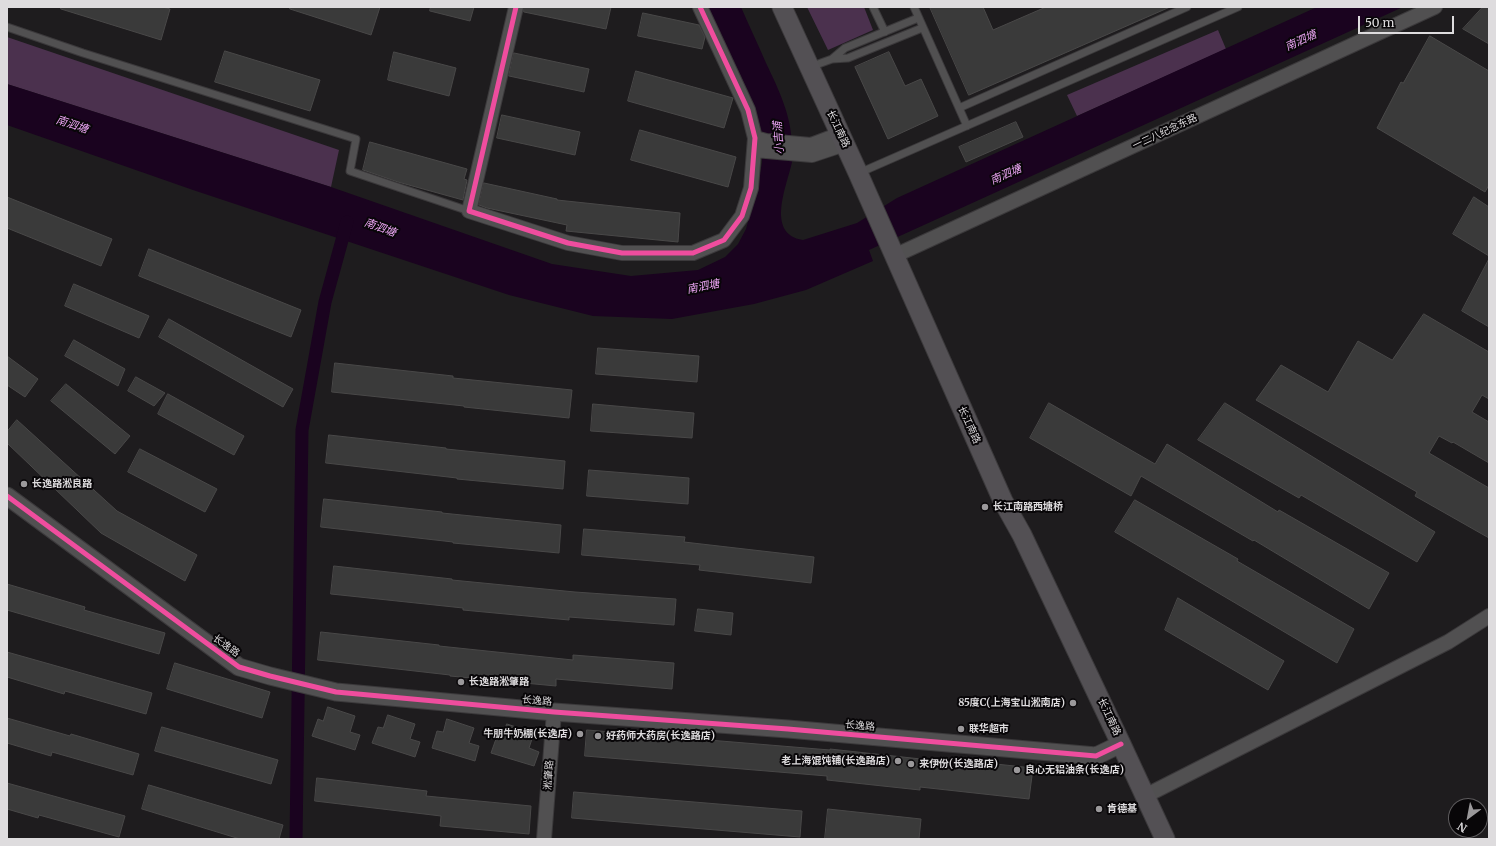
<!DOCTYPE html>
<meta charset="utf-8">
<style>
body{margin:0}
#map{position:relative;width:1496px;height:846px;overflow:hidden;background:#1e1c1e;font-family:Merriweather,serif}
canvas{display:block}
.frame{position:absolute;inset:0;border:8px solid #dedcde;pointer-events:none}
.north{position:absolute;left:1448px;top:798px;width:40px;height:40px;box-sizing:border-box;background:#080608;border:1px solid #5e5c5e;border-radius:50%;rotate:212deg;font-size:11px;font-weight:700;line-height:16px;text-align:center;color:#dedcde}
.north::after{content:'';display:block;margin:auto;width:14px;height:18px;background:#9b999b;clip-path:polygon(50% 0,100% 100%,50% 72%,0 100%)}
.scale{position:absolute;left:1358px;top:16px;width:96px;height:18px;box-sizing:border-box;border:2px solid #dedcde;border-top:0;padding-left:5px;font-size:12px;line-height:14px;white-space:nowrap;color:#dedcde;-webkit-text-stroke:3px #080608;paint-order:stroke}
</style>
<div id="map">
<canvas width="1496" height="846"></canvas>
<div class="frame"></div>
<div class="north">N</div>
<div class="scale">50 m</div>
</div>
<script>
const ctx = document.querySelector('canvas').getContext('2d');
ctx.lineJoin = 'round';
function fillPath(path, color) {
  ctx.fillStyle = color;
  ctx.fill(path, 'evenodd');
}
function strokePath(path, color, width, dash) {
  ctx.strokeStyle = color;
  ctx.lineWidth = width;
  ctx.lineCap = dash ? 'butt' : 'round';
  ctx.setLineDash(dash || []);
  ctx.stroke(path);
}
function drawText(font, color, halo, rows, align = 'center') {
  ctx.font = font + ' Merriweather,"Noto Sans SC",serif';
  ctx.lineWidth = 4;
  ctx.setLineDash([]);
  ctx.textBaseline = 'middle';
  ctx.strokeStyle = halo;
  ctx.fillStyle = color;
  for (const [text, x, y, turn = 0] of rows) {
    ctx.save();
    ctx.translate(x, y);
    ctx.rotate((+turn || 0) * Math.PI / 180);
    ctx.textAlign = isNaN(turn) ? turn : align;
    if (halo) ctx.strokeText(text, 0, 0);
    ctx.fillText(text, 0, 0);
    ctx.restore();
  }
}
const green = new Path2D(`
 M807,7H864L873,30L828,50Z
 M1218,30L1226,49L1077,116L1067,95Z
 M7,37L339,150L331,187L7,84Z`);
const water = new Path2D(`
 M708,7H741C749,26 758,44 766,63C779,90 792,117 792,147C792,152 793,157 792,162C787,186 765,234 803,240L857,223L897,198L1317,7H1403L869,250L873,261L806,290L754,304L672,319L593,316L509,295L193,190L7,125V84L331,187L552,264L631,276L698,270L725,257L738,244L746,229L757,188L762,163L760,125Z`);
const canal = new Path2D(`
 M296,839L302,430L325,302L347,222`);
const building = new Path2D(`
 M61,7H163L170,9L161,40L61,9Z
 M290,7H380L371,35L290,9Z
 M431,7H474L470,21L430,11Z
 M524,7H611L606,29L524,12Z
 M930,7H983L993,30L1046,7H1170L969,95Z
 M1483,7H1489V44L1463,29Z
 M643,13L699,25L705,37L702,49L638,36Z
 M1430,36L1489,71V185L1485,192L1377,128L1401,82L1403,83Z
 M225,51L320,80L310,111L215,82Z
 M394,52L456,68L449,96L388,80Z
 M889,52L905,86L921,79L938,116L888,139L855,67Z
 M514,53L589,69L584,92L509,76Z
 M636,71L733,98L724,128L628,101Z
 M502,115L580,132L575,155L497,138Z
 M1016,122L1023,137L966,162L959,147Z
 M640,130L736,157L728,187L631,160Z
 M370,142L467,169L464,179L467,180L463,200L398,182L363,170Z
 M484,183L557,199V200L680,213L678,242L566,231L567,225L487,208L479,205Z
 M7,197L112,239L101,266L7,228Z
 M1474,197L1489,207V256L1453,234Z
 M149,249L301,310L291,337L139,276Z
 M1489,259V327L1462,311Z
 M74,284L149,316L139,338L65,306Z
 M1424,314L1489,352V399L1482,395L1472,412L1489,422V463L1453,442L1452,443L1439,436L1429,453L1489,488V538L1415,496L1417,492L1256,400L1281,365L1328,392L1358,341L1392,360Z
 M169,319L293,389L283,407L159,337Z
 M74,340L125,369L118,386L65,356Z
 M598,348L699,356L697,382L596,374Z
 M7,356L38,379L25,397L7,385Z
 M335,363L453,376V378L572,390L569,418L464,407V406L332,392Z
 M136,377L165,393L154,406L128,391Z
 M66,384L130,436L115,454L51,401Z
 M168,394L244,436L234,455L158,414Z
 M1049,403L1155,464L1167,444L1278,512L1279,510L1389,573L1369,609L1254,540L1253,541L1141,476L1131,496L1030,438Z
 M1225,403L1435,532L1417,562L1301,495L1299,498L1198,440Z
 M593,404L694,413L692,438L591,431Z
 M17,420L117,511L197,555L185,581L101,533L7,443V432Z
 M329,435L446,448V449L565,461L563,489L457,479V478L326,463Z
 M140,449L217,489L205,512L128,472Z
 M589,470L689,478L688,504L587,496Z
 M324,499L442,512V513L561,525L559,553L453,543V542L321,527Z
 M1135,500L1238,559L1237,561L1354,629L1337,663L1115,532Z
 M584,529L685,537L684,542L814,557L811,583L699,570L700,565L582,555Z
 M334,566L452,579V580L575,592L676,599L674,625L569,617V620L463,610V608L331,594Z
 M7,584L85,607L84,610L165,633L159,654L7,610Z
 M1178,598L1284,661L1268,690L1165,630Z
 M698,609L733,613L731,635L695,631Z
 M321,632L439,645V646L573,660V655L674,663L672,689L556,679V686L450,676V675L318,660Z
 M7,652L152,693L146,714L65,691L64,694L7,677Z
 M175,663L270,692L262,718L167,689Z
 M328,707L355,716L350,732L360,735L355,750L312,736L318,719L323,721Z
 M388,715L415,724L410,739L420,742L415,757L372,743L378,727L383,728Z
 M7,718L70,736L71,734L139,754L133,775L52,752L51,756L7,743Z
 M447,719L474,728L469,743L479,746L475,761L432,748L437,731L443,732Z
 M507,724L534,733L529,748L539,752L534,766L491,753L497,736L502,738Z
 M162,727L278,760L271,784L155,751Z
 M587,730L830,750V749L939,761L940,758L1033,768L1029,799L920,787V790L827,780V776L585,756Z
 M317,778L427,791L426,796L531,806L529,834L440,826L441,816L315,801Z
 M7,783L125,816L119,837L39,815L38,818L7,809Z
 M149,785L283,825L279,839H240L142,809Z
 M574,792L802,811L800,837L572,818Z
 M828,809L921,819L919,839H825Z`);
const service = new Path2D(`
 M873,7L885,32
 M914,7L967,126
 M7,27L83,53L356,139L350,171L469,211
 M832,59L845,48L918,18
 M810,67L832,59L848,58L922,28
 M959,108L1187,7
 M859,173L1238,7`);
const minor = new Path2D(`
 M516,7L469,211L568,243L622,253H693L724,240L742,216L751,188L755,138L748,110L700,7
 M755,138L766,141L811,145L840,134
 M755,150L812,155L845,144
 M894,256L1435,7
 M1145,796L1448,642L1489,616
 M544,839L554,712`);
const tertiary = new Path2D(`
 M7,496L239,667L270,676L336,692L554,712L788,729L1096,756L1121,744`);
const secondary = new Path2D(`
 M782,7L858,173L1003,501L1022,535L1121,744L1165,839`);
const cycleway = new Path2D(`
 M516,7L469,211L568,243L622,253H693L724,240L742,216L751,188L755,138L748,110L700,7
 M7,496L239,667L270,676L336,692L554,712L788,729L1096,756L1121,744`);
const markers = [
 [24,484,4,"#9b999b"],
 [985,507,4,"#9b999b"],
 [461,682,4,"#9b999b"],
 [1073,703,4,"#9b999b"],
 [961,729,4,"#9b999b"],
 [580,734,4,"#9b999b"],
 [598,736,4,"#9b999b"],
 [898,761,4,"#9b999b"],
 [911,764,4,"#9b999b"],
 [1017,770,4,"#9b999b"],
 [1099,809,4,"#9b999b"]
];
const streetNames = [
 ["长江南路",838,129,65],
 ["一二八纪念东路",1165,132,-25],
 ["长江南路",969,425,66],
 ["长逸路",226,646,36],
 ["长逸路",537,701,5],
 ["长江南路",1109,717,65],
 ["长逸路",860,726,5],
 ["淞肇路",549,775,-86]
];
const poiNames = [
 ["长逸路淞良路",32,484],
 ["长江南路西塘桥",993,507],
 ["长逸路淞肇路",469,682],
 ["85度C(上海宝山淞南店)",1065,703,"right"],
 ["联华超市",969,729],
 ["牛朋牛奶棚(长逸店)",572,734,"right"],
 ["好药师大药房(长逸路店)",606,736],
 ["老上海馄饨铺(长逸路店)",890,761,"right"],
 ["来伊份(长逸路店)",919,764],
 ["良心无铝油条(长逸店)",1025,770],
 ["肯德基",1107,809]
];
const waterNames = [
 ["南泗塘",1301,41,-25],
 ["南泗塘",72,125,18],
 ["小吉浦",779,138,-94],
 ["南泗塘",1006,175,-24],
 ["南泗塘",380,228,20],
 ["南泗塘",703,287,-11]
];
fillPath(green, '#4b314e');
fillPath(water, '#1a031f');
strokePath(canal, '#1a031f', 13);
fillPath(building, '#3a3a3a');
strokePath(building, '#494848', 1);
strokePath(service, '#3b393b', 9);
strokePath(minor, '#3b393b', 16);
strokePath(tertiary, '#3b393b', 19);
strokePath(secondary, '#3b393b', 21);
strokePath(service, '#515051', 7);
strokePath(minor, '#515051', 14);
strokePath(tertiary, '#515051', 17);
strokePath(secondary, '#535054', 19);
strokePath(cycleway, '#ef4d9e', 5);
for (const [x, y, r, color] of markers) {
  const dot = new Path2D();
  dot.arc(x, y, r, 0, 2 * Math.PI);
  ctx.fillStyle = color;
  ctx.fill(dot);
  strokePath(dot, '#080608', 1.5);
}
drawText('10px', '#dedcde', '#080608', streetNames);
drawText('bold 10px', '#dedcde', '#080608', poiNames, 'left');
drawText('italic 11px', '#eda6f5', '#080608', waterNames);
</script>
